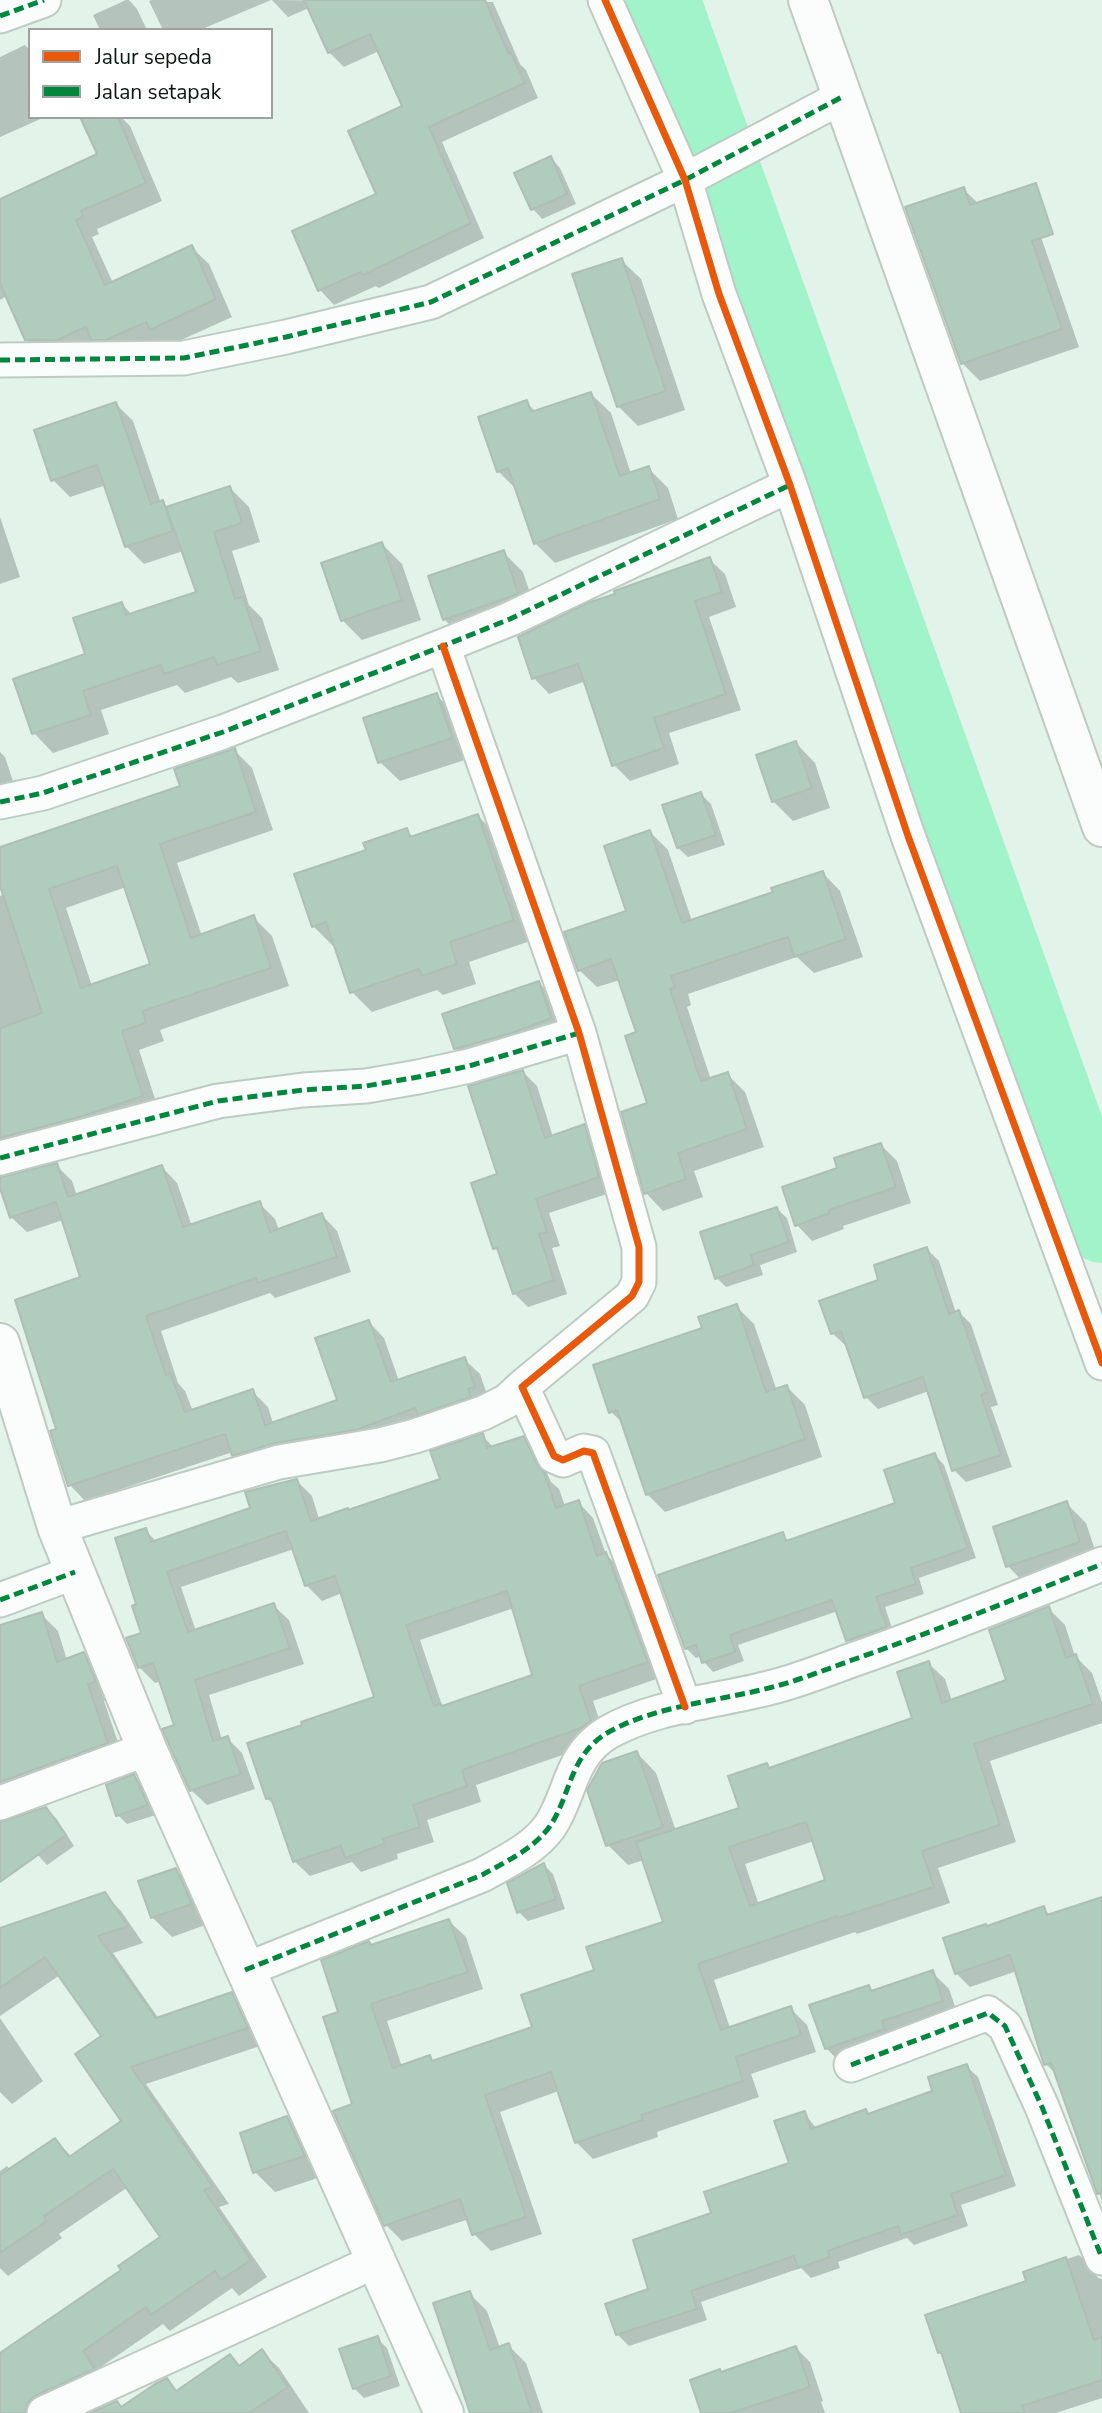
<!DOCTYPE html>
<style>
body{margin:0}
#map{position:relative;width:1102px;height:2413px;overflow:hidden;background:#e2f4ea;font-family:"Nunito Sans",sans-serif}
canvas{display:block}
.legend{position:absolute;left:28px;top:28px;width:245px;height:91px;box-sizing:border-box;background:#fff;border:2px solid #9da2a0;margin:0;padding:9px 12px;list-style:none;font-size:21px;color:#0b1711}
.legend li{display:flex;align-items:center;gap:14px;height:35px}
.legend b{width:35px;border:2px solid #9da2a0}
</style>
<div id="map">
<canvas width="1102" height="2413"></canvas>
<ul class="legend">
<li><b style="height:9px;background:#e8590c"></b>Jalur sepeda</li>
<li><b style="height:9px;background:#00873e"></b>Jalan setapak</li>
</ul>
</div>
<script>
const ctx = document.querySelector('canvas').getContext('2d');
ctx.lineJoin = 'round';
function fillPath(path, color) {
  ctx.fillStyle = color;
  ctx.fill(path, 'evenodd');
}
function strokePath(path, color, width, dash) {
  ctx.strokeStyle = color;
  ctx.lineWidth = width;
  ctx.lineCap = dash ? 'butt' : 'round';
  ctx.setLineDash(dash || []);
  ctx.stroke(path);
}
const shadow = new Path2D(`
 M126,0H129L137,9L147,30H100L93,15Z
 M151,0H271L200,30H163L149,1Z
 M272,0L493,2L520,64L526,70L538,98L442,142L484,238L379,288L376,286L334,305L320,290L378,195L404,107L379,51L344,67L329,52L309,8L288,17Z
 M25,45L30,50V117H45L0,137V57Z
 M93,117H121L130,126L162,201L97,229L99,234L92,237L113,283L191,247L209,264L232,317L168,346L162,340L124,356L44,357L26,339L7,296L0,300V200L99,155Z
 M551,158L560,168L576,204L542,219L533,209Z
 M963,189L979,204L1032,211L1079,347L980,381L962,363Z
 M621,260L641,279L685,410L638,426L618,406Z
 M591,394L611,413L631,474L648,468L668,488L678,519L555,563L535,543L517,490L498,471L526,402L536,412Z
 M116,404L133,421L161,503L168,508L230,488L249,507L260,542L232,551L249,605L262,618L279,670L238,683L231,677L185,693L177,685L101,710L109,734L53,753L34,733L16,680L87,655L122,604L132,615L198,593L183,551L144,564L126,546L106,485L70,497L53,480Z
 M0,517L20,577L0,584Z
 M382,544L402,564L421,620L362,640L342,620Z
 M503,552L523,572L537,614L464,639L444,619Z
 M709,559L725,574L736,607L709,617L741,710L669,733L679,764L630,781L614,765L586,681L549,694L534,678Z
 M436,695L456,714L471,758L400,781L380,762Z
 M796,743L815,763L830,808L793,821L773,801Z
 M234,750L252,768L273,830L177,863L202,936L253,917L272,936L289,986L160,1030L164,1041L139,1050L160,1114L0,1150V896L5,894L0,880V849L182,787ZM126,887L152,965L92,986L66,908Z
 M0,752L5,757L16,790L0,796Z
 M701,794L711,804L725,845L688,857L678,848Z
 M478,816L498,836L533,940L469,962L476,984L443,995L437,990L372,1012L352,992L336,945L333,946L313,926L368,851L406,830L414,838Z
 M650,832L668,850L692,921L775,893L823,873L840,891L863,957L814,973L797,957L688,994L691,1005L687,1007L711,1080L727,1074L745,1092L764,1147L694,1171L703,1197L663,1211L646,1193L649,1104L638,1034L620,980L597,987L579,970L628,912Z
 M539,983L549,993L560,1027L466,1058L456,1049L444,1015Z
 M523,1072L537,1086L553,1137L584,1126L598,1140L613,1192L549,1213L560,1246L552,1248L567,1294L528,1307L514,1293L502,1255L495,1248Z
 M881,1145L897,1161L911,1203L843,1226L844,1229L812,1241L797,1225L839,1169Z
 M56,1165L72,1181L77,1196L162,1167L177,1183L192,1226L259,1203L275,1219L279,1230L322,1215L337,1231L351,1272L275,1298L270,1293L161,1331L178,1383L185,1391L193,1411L252,1391L268,1407L273,1423L339,1401L369,1322L384,1338L399,1381L464,1359L480,1374L490,1403L249,1470L233,1452L85,1501L70,1485L58,1430L82,1278L63,1220L27,1232L11,1217L0,1183Z
 M777,1209L787,1218L797,1252L760,1265L763,1275L726,1287L717,1278Z
 M927,1249L939,1261L956,1313L959,1312L971,1324L998,1405L991,1407L1012,1467L966,1482L954,1470L929,1391L878,1409L866,1397L847,1345H845L832,1333L881,1281Z
 M736,1306L754,1324L777,1391L787,1387L805,1405L822,1457L665,1512L647,1494L624,1424L611,1412L704,1329Z
 M482,1435L494,1448L523,1438L538,1453L551,1482L559,1489L565,1506L578,1502L593,1518L606,1554L621,1570L662,1677L593,1701L605,1737L597,1743L476,1785L481,1802L427,1820L434,1842L397,1854L398,1859L361,1872L352,1862L310,1876L294,1861L276,1807L267,1798L376,1699L342,1593L322,1601L306,1585L294,1549L181,1587L196,1631L273,1605L289,1620L304,1664L209,1695L222,1740L227,1738L242,1753L255,1789L207,1805L191,1790L176,1726L161,1681L155,1683L139,1667L143,1634L138,1605L145,1530L157,1542L252,1509L296,1480L312,1496L319,1519L349,1512L442,1480ZM514,1608L535,1676L443,1708L420,1640Z
 M935,1455L944,1465L976,1558L919,1578L924,1594L885,1607L895,1637L857,1650L848,1640L838,1611L738,1645L744,1661L713,1672L704,1662L702,1656L696,1658L686,1648L782,1534L789,1541L897,1504Z
 M1066,1503L1086,1523L1099,1562L1027,1586L1008,1566Z
 M1048,1608L1065,1625L1075,1656L1092,1673L1102,1702V1723L990,1761L1016,1842L938,1868L950,1903L857,1934L855,1932L714,1980L730,2028L790,2008L807,2025L816,2052L751,2074L759,2097L657,2132L658,2137L593,2159L576,2142L559,2091L500,2112L542,2234L491,2251L474,2234L469,2219L402,2241L386,2225L354,2105L340,2013L369,1943L372,1946L449,1921L466,1937L483,1989L387,2021L402,2067L430,2057L434,2062L534,2028L596,1971L666,1923L644,1860L628,1865L608,1845L589,1791L637,1753L656,1773L676,1831L741,1809L767,1765L771,1769L914,1719L928,1663L945,1679L952,1701L1008,1681ZM814,1841L828,1881L759,1905L745,1864Z
 M41,1614L58,1631L67,1660L84,1654L101,1671L112,1699L104,1701L124,1760L0,1797V1641Z
 M134,1776L144,1786L156,1815L127,1824L118,1815Z
 M46,1809L56,1818L74,1846L47,1865L38,1855L13,1821Z
 M544,1865L553,1874L565,1909L528,1921L519,1912Z
 M176,1870L196,1890L211,1923L172,1937L152,1917Z
 M104,1894L121,1911L143,1943L113,1953L159,2019L231,1994L248,2011L263,2045L146,2084L229,2204L219,2207L267,2277L239,2296L232,2288L170,2331L163,2324L98,2369L110,2386L52,2413H0V2355L123,2270L163,2238L128,2187L59,2234L62,2238L8,2276L0,2268V2171L7,2166L11,2170L55,2140L72,2157L123,2121L103,2036L60,1975L0,2016V1929Z
 M1102,1898V2201L1057,2075L1046,2064L1017,1971L970,1987L956,1973L988,1928L1043,1908L1051,1916Z
 M932,1972L949,1989L959,2018L843,2065L826,2048L869,1987L874,1992Z
 M0,2018L43,2081L12,2104L0,2092Z
 M966,2066L978,2077L1016,2186L961,2205L968,2226L914,2245L907,2238L838,2262L840,2268L811,2278L801,2268L701,2302L707,2320L629,2346L617,2334L651,2290L714,2214L791,2164L804,2113L817,2129L866,2111L870,2115L934,2092Z
 M287,2118L307,2138L324,2176L275,2192L255,2172L242,2134Z
 M1079,2255L1093,2268L1098,2278L1102,2279V2398L1056,2413H963L944,2357L939,2352L1028,2282L1025,2273Z
 M469,2293L487,2311L500,2348L508,2345L526,2363L543,2413H471Z
 M377,2338L387,2348L400,2386L364,2398L354,2388Z
 M796,2348L810,2362L823,2401L821,2402L825,2413H703L722,2373Z
 M262,2352L279,2368L309,2413H219L230,2356L240,2367Z`);
const river = new Path2D(`
 M663,0L1102,1226`);
const building = new Path2D(`
 M304,0H485L509,54L511,53L525,83L429,127L471,223L363,275L361,272L318,291L292,231L376,194L348,131L402,106L370,34L328,53Z
 M80,117H118L146,183L81,211L83,217L76,220L105,285L192,245L216,299L150,330L146,322L106,340H91L86,327L57,340H25L0,284V199L97,154Z
 M551,156L567,194L531,210L514,173Z
 M1036,183L1053,234L1032,241L1062,329L961,364L905,207L964,187L970,205Z
 M622,258L666,391L617,407L572,274Z
 M591,392L620,476L649,466L660,499L534,544L508,468L497,472L478,417L527,400L531,412Z
 M116,402L151,504L163,500L173,531L125,547L97,465L51,481L34,430Z
 M230,486L242,523L214,532L235,599L243,597L261,651L217,665L214,657L164,674L161,665L83,691L91,715L32,734L13,679L85,654L73,618L122,602L126,615L196,592L166,507Z
 M382,542L402,600L341,621L321,563Z
 M504,550L518,594L443,620L428,576Z
 M710,557L722,592L695,601L726,694L654,718L664,748L612,766L578,664L532,679L518,637L587,603L615,594L614,591Z
 M437,693L452,738L378,763L363,718Z
 M796,741L812,788L772,802L756,755Z
 M235,748L256,812L160,844L191,938L254,915L271,968L143,1011L146,1023L122,1031L143,1096L83,1116L0,1138V1028L42,1013L0,886V847L180,786L174,769ZM117,866L150,964L81,988L49,889Z
 M701,792L716,835L677,848L662,805Z
 M478,814L514,920L450,942L457,964L422,976L419,969L350,993L326,922L312,927L294,874L366,850L363,843L407,828L410,837Z
 M650,830L682,923L773,892L771,888L823,871L846,939L794,957L788,937L671,976L675,987L670,989L701,1081L728,1072L747,1129L678,1153L686,1179L644,1194L621,1112L647,1103L625,1036L636,1032L611,959L578,971L564,932L626,911L604,846Z
 M539,981L551,1018L512,1033L454,1049L442,1014Z
 M523,1070L545,1138L585,1124L599,1177L536,1199L547,1232L539,1234L554,1280L513,1294L497,1248L493,1249L471,1183L497,1174L468,1086Z
 M881,1143L896,1187L829,1210L830,1213L795,1226L782,1187L837,1168L834,1158Z
 M57,1163L68,1197L162,1165L183,1227L260,1201L270,1232L322,1213L337,1257L257,1283L256,1278L146,1316L166,1375L170,1373L185,1412L253,1389L265,1425L337,1400L315,1338L369,1320L391,1382L465,1357L475,1387L468,1389L471,1397L418,1415L415,1408L356,1430L276,1443L232,1456L225,1434L68,1486L50,1431L56,1429L15,1300L80,1277L56,1202L10,1218L0,1188V1177Z
 M777,1207L789,1242L751,1255L754,1265L715,1279L700,1232Z
 M927,1247L949,1314L959,1310L987,1392L981,1395L1001,1455L952,1471L923,1377L864,1398L841,1331L831,1334L819,1301L878,1280L874,1265Z
 M737,1304L766,1392L787,1385L805,1439L646,1495L617,1410L609,1413L593,1365L702,1328L698,1317Z
 M483,1433L487,1448L524,1436L537,1464L544,1472L556,1508L579,1500L597,1556L606,1552L648,1662L579,1686L591,1721L581,1728L462,1770L467,1786L413,1805L420,1827L383,1839L384,1844L345,1858L341,1846L293,1862L271,1798L266,1799L247,1743L302,1725L301,1722L374,1697L335,1576L305,1586L286,1531L167,1572L188,1632L274,1603L290,1648L195,1680L213,1741L228,1736L241,1774L190,1791L162,1729L174,1725L153,1663L138,1668L126,1638L141,1633L132,1606L136,1604L115,1538L146,1528L151,1542L250,1508L245,1492L297,1479L311,1521L348,1508V1510L440,1479L430,1451ZM507,1591L532,1675L442,1706L441,1704L434,1706L406,1625Z
 M935,1453L968,1548L911,1568L916,1584L876,1597L887,1627L846,1641L832,1600L730,1635L735,1652L702,1663L696,1645L685,1649L658,1575L783,1532L786,1541L895,1503L884,1470Z
 M1067,1501L1080,1542L1006,1567L993,1527Z
 M1049,1606L1066,1658L1076,1654L1093,1704L974,1744L1000,1825L922,1851L934,1887L838,1918L837,1916L698,1964L721,2030L791,2006L801,2035L736,2057L743,2081L641,2115L643,2120L575,2143L551,2072L485,2095L526,2217L472,2235L460,2199L384,2226L333,2111L352,2104L323,2017L338,2012L321,1960L369,1941L371,1945L449,1919L468,1972L371,2004L393,2068L430,2055L432,2061L532,2027L521,1995L594,1970L586,1947L663,1922L636,1842L739,1808L728,1776L767,1763L769,1768L912,1718L897,1672L929,1661L942,1703L1006,1680L989,1630ZM806,1822L825,1880L750,1906L729,1847Z
 M42,1612L57,1662L84,1652L96,1682L88,1684L108,1743L0,1782V1625Z
 M637,1751L663,1827L606,1846L587,1790L602,1763Z
 M134,1774L148,1805L116,1816L106,1785Z
 M46,1807L66,1835L0,1882V1822Z
 M544,1863L556,1899L517,1913L507,1883Z
 M176,1868L192,1904L151,1918L138,1881Z
 M105,1892L128,1926L98,1936L156,2018L232,1992L248,2028L131,2067L213,2187L204,2190L251,2260L221,2280L215,2271L151,2315L146,2307L83,2351L95,2369L35,2396L28,2402L25,2413H0V2353L121,2270L118,2266L160,2237L113,2169L44,2216L47,2221L0,2253V2175L55,2138L69,2157L121,2121L75,2054L101,2036L45,1957L0,1988V1928Z
 M1102,1897V2193L1097,2194L1051,2063L1044,2065L1010,1955L955,1974L943,1938L986,1924L987,1926L1044,1906L1047,1915Z
 M933,1970L943,2001L882,2021L885,2029L825,2049L809,2005L869,1985L871,1991Z
 M967,2064L1006,2175L951,2194L958,2215L901,2235L898,2226L828,2251L830,2257L798,2268L794,2256L691,2291L697,2309L616,2335L605,2304L648,2289L633,2240L711,2213L704,2192L789,2163L774,2121L805,2111L811,2129L866,2109L868,2114L932,2091L928,2077Z
 M287,2116L305,2156L253,2173L240,2133Z
 M1066,2257L1094,2340L1102,2337V2380L1022,2406L1025,2413H961L941,2352L938,2353L925,2315L1026,2281L1023,2272Z
 M470,2291L490,2350L509,2343L532,2413H470L433,2303Z
 M378,2336L391,2376L353,2389L339,2349Z
 M796,2346L810,2387L730,2413H701L690,2380L720,2369L721,2372Z
 M262,2349L288,2387L249,2413H90L117,2401L121,2407L155,2384L167,2378L176,2391L230,2354L239,2366Z`);
const minor = new Path2D(`
 M605,0L685,180L719,294L790,485L908,836L1102,1363
 M0,16L44,0
 M0,360L184,358L286,337L431,302L685,180L842,97
 M443,646L579,1033L639,1247V1282L632,1296L522,1387L554,1456L563,1460L584,1451L593,1453L685,1707
 M0,802L43,793L223,732L443,646L510,619L790,485
 M0,1158L218,1101L303,1090L366,1086L418,1077L469,1066L579,1033
 M57,1527L279,1462L380,1445L415,1436L483,1413L507,1401L522,1387
 M0,1600L75,1572
 M0,1803L147,1749
 M245,1970L482,1875C505,1862 534,1849 550,1826C571,1795 569,1756 607,1733C657,1704 725,1701 780,1685C805,1678 830,1668 855,1659C938,1630 1020,1597 1102,1564
 M851,2065L988,2013L1005,2026L1042,2107L1102,2258
 M44,2413L376,2261`);
const tertiary = new Path2D(`
 M808,0L1102,827
 M0,1343L57,1527L147,1749L444,2413`);
const quiet = new Path2D(`
 M0,16L44,0
 M0,360L184,358L286,337L431,302L685,180L842,97
 M0,802L43,793L223,732L443,646L510,619L790,485
 M0,1158L218,1101L303,1090L366,1086L418,1077L469,1066L579,1033
 M0,1600L75,1572
 M245,1970L482,1875C505,1862 534,1849 550,1826C571,1795 569,1756 607,1733C657,1704 725,1701 780,1685C805,1678 830,1668 855,1659C938,1630 1020,1597 1102,1564
 M851,2065L988,2013L1005,2026L1042,2107L1102,2258`);
const cycleway = new Path2D(`
 M605,0L685,180L719,294L790,485L908,836L1102,1363
 M443,646L579,1033L639,1247V1282L632,1296L522,1387L554,1456L563,1460L584,1451L593,1453L685,1707`);
fillPath(shadow, '#0003');
strokePath(river, '#a1f3ca', 74);
fillPath(building, '#afccbd');
strokePath(building, '#afbeb6', 2);
strokePath(minor, '#bdcbc3', 37);
strokePath(tertiary, '#bdcbc3', 42);
strokePath(minor, '#fbfdfc', 33);
strokePath(tertiary, '#fbfdfc', 38);
strokePath(quiet, '#00873e', 5, [10, 5]);
strokePath(cycleway, '#e8590c', 7);
</script>
